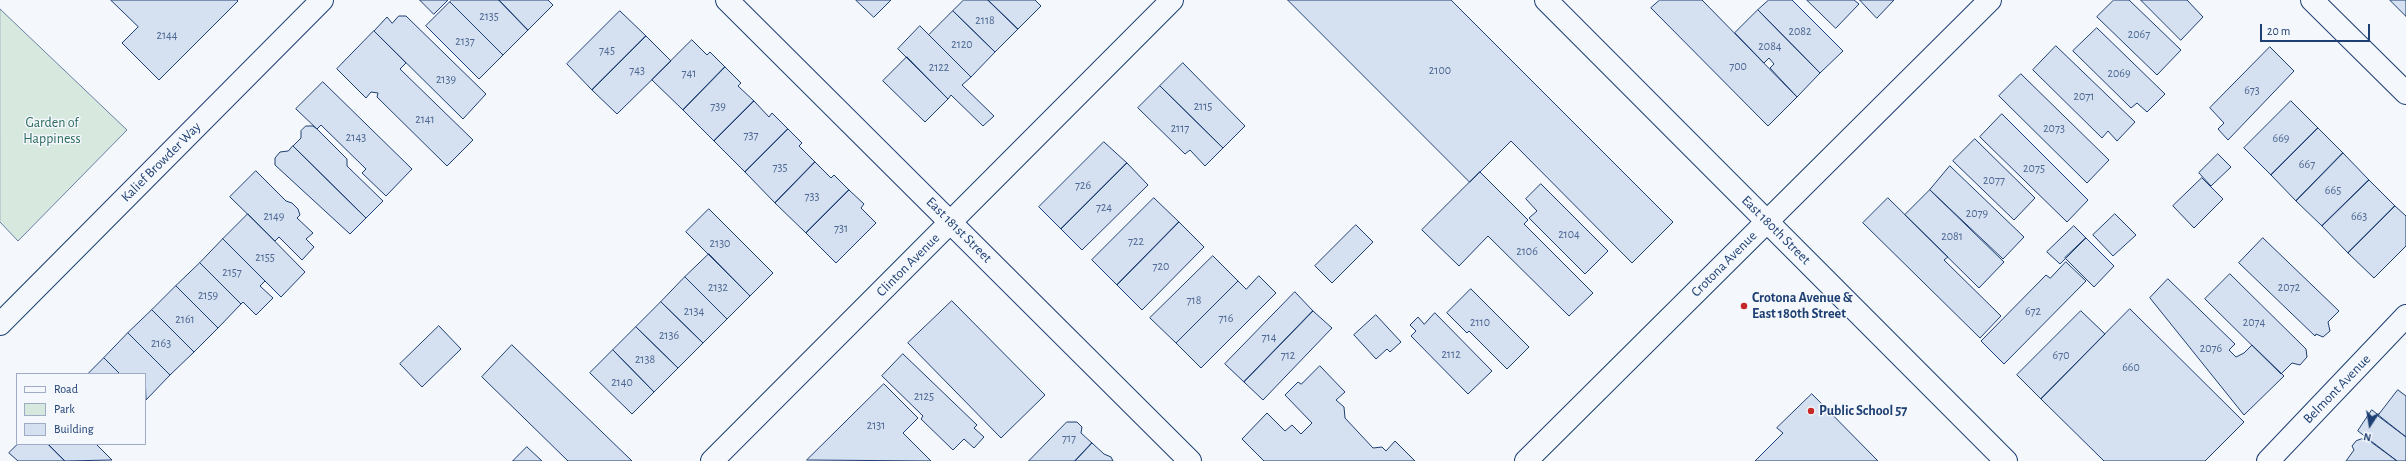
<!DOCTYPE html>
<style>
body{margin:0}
#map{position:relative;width:2406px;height:461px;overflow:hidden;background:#f4f7fb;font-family:"Alegreya Sans",sans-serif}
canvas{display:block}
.legend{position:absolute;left:16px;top:373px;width:130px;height:72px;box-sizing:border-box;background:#f4f7fb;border:1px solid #9eadc5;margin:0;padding:5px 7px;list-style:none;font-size:12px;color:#1d3f73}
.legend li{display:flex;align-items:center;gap:8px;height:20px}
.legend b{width:20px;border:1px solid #9eadc5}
.north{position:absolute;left:2350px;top:405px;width:40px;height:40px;-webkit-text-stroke:3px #f4f7fb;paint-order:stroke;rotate:192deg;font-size:11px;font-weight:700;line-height:16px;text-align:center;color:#1d3f73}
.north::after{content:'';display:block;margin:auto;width:14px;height:18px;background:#1d3f73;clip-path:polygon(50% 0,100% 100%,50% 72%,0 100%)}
.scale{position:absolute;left:2260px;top:24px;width:110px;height:18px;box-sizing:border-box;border:2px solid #1d3f73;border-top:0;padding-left:5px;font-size:12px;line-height:14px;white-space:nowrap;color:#1d3f73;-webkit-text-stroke:3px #f4f7fb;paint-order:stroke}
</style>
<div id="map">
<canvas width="2406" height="461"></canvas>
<ul class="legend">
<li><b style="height:5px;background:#f4f7fb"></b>Road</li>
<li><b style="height:11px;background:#d7e8df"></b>Park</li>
<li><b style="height:11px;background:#d5e0f0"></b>Building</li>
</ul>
<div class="north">N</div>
<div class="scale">20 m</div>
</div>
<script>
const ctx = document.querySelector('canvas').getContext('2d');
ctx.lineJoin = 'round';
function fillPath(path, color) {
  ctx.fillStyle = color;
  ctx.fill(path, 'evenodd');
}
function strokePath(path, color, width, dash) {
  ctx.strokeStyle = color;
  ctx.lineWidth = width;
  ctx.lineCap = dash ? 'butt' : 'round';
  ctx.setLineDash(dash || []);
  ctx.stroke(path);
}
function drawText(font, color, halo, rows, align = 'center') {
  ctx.font = font + ' "Alegreya Sans",sans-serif';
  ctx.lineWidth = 3;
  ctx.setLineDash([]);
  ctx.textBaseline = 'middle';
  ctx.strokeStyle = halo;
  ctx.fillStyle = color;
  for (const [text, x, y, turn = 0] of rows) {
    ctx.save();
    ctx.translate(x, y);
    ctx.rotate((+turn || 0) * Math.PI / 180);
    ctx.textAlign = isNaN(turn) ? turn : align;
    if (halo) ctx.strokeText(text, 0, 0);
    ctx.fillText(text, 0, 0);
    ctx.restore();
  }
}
const green = new Path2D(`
 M0,9L127,130L18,241L0,222Z`);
const building = new Path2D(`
 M111,0H237L238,1L159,80L122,43L138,27Z
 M420,0H448L434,14Z
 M452,0H499L528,30L503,55L450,2Z
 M499,0H548L553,5L528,30Z
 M856,0H891L874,17Z
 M964,0H988L1018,29L995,52L953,11Z
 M988,0H1035L1041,6L1018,29Z
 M1288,0H1451L1673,222L1632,263L1511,141L1470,182Z
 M1660,0H1702L1797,97L1768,126L1651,8Z
 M1769,0H1792L1843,51L1820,73L1758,10Z
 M1807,0H1854L1859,4L1836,28Z
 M1860,0H1894L1877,18Z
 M2114,0H2129L2181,50L2157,75L2097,17Z
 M2141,0H2187L2203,17L2181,40Z
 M2390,0H2406V16Z
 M450,2L503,55L479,79L426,26Z
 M1758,10L1820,73L1797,97L1770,68L1774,64L1769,58L1764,63L1735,33Z
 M620,11L646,36L592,90L567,64Z
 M953,11L995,52L971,77L929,35Z
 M399,16H406L486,94L463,119L374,31L387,17L392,23Z
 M920,26L971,77L962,85L994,116L983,126L951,95L948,99L898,49Z
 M2097,28L2165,94L2147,112L2137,103L2131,108L2073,51Z
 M374,31L406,63L400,69L473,140L447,166L377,97L378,93L371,92L366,98L337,69Z
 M646,36L671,61L617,114L592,90Z
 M692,40L707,55L710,52L725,67L683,110L652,80Z
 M2056,46L2135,122L2117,141L2108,131L2102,138L2033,70Z
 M2270,47L2294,71L2228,140L2218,129L2224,123L2210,108Z
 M907,57L948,99L925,122L883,81Z
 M1183,63L1245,126L1223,148L1160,86Z
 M725,67L741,83L738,86L754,101L714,141L683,110Z
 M2021,74L2109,160L2087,183L1999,96Z
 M323,82L412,169L386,196L362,173L366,169L321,125L317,129L296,109Z
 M1160,86L1223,148L1205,166L1190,150L1185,154L1138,108Z
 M754,101L769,117L772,113L788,129L745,172L714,141Z
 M2291,101L2318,128L2271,175L2244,148Z
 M2002,114L2088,200L2067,222L1980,137Z
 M306,126H313L317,129L347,159V166L383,201L366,218L293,146L301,138V131Z
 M2318,128L2343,153L2296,201L2271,175Z
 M788,129L802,143L799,146L815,162L775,203L745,172Z
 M1975,139L2035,198L2014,220L1953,161Z
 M1104,142L1127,163L1061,229L1039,207Z
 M293,146L366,218L350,234L275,165V158L280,152L288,151Z
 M2343,153L2369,180L2322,226L2296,201Z
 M2218,154L2231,167L2211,186L2199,173Z
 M815,162L831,178L834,175L849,190L806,233L775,203Z
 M1127,163L1148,185L1082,250L1061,229Z
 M1950,166L2024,237L2003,259L1930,190Z
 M256,171L286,201L292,203L298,209L300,215L297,218L313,233L306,239L314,247L302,260L279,237L275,241L230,197Z
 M1480,172L1528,220L1524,224L1593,293L1569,316L1488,236L1459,266L1422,230Z
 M2202,178L2223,199L2194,228L2173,206Z
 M2369,180L2395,206L2348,253L2322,226Z
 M1541,184L1608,251L1585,274L1529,218L1537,211L1526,199Z
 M849,190L864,204L861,208L876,223L836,263L806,233Z
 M1930,190L2004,262L1979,288L1905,215Z
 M1154,198L1179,222L1117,285L1092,260Z
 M1888,198L1948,257L1944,260L2001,316L1980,338L1863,223Z
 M2395,206L2406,216V246L2374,278L2348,253Z
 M709,209L773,273L750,296L686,232Z
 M248,214L305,272L281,297L223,239Z
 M2115,214L2136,235L2113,256L2093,235Z
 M1179,222L1204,247L1142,310L1117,285Z
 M1356,225L1373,242L1332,283L1315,266Z
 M2074,226L2086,238L2060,264L2047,252Z
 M2086,238L2114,266L2094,287L2065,258Z
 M2263,238L2339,311L2328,322L2330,331L2323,337L2316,334L2315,336L2239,263Z
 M223,239L265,281L260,286L273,298L256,315L243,302L241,304L200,263Z
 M709,254L750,296L727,319L685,277Z
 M1213,256L1238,281L1176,343L1150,318Z
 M2066,262L2086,281L2004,364L1981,341L2046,275L2050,278Z
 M200,263L241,304L218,328L176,286Z
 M2230,274L2306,349L2307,357L2300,365L2292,363L2281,374L2205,299Z
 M1259,276L1276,293L1201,368L1176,343L1238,281L1246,289Z
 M685,277L727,319L703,343L661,302Z
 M2168,279L2235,344L2229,350L2236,357L2244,353L2252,345L2284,376L2244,415L2150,298Z
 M176,286L218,328L194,352L152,310Z
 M1471,289L1529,347L1507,369L1469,331L1467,333L1447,313Z
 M1295,292L1313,311L1244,382L1225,364Z
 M952,301L1045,395L1001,438L908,343Z
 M661,302L703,343L678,368L636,327Z
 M2130,309L2244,422L2205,461H2104L2041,399Z
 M152,310L194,352L170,375L128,333Z
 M1313,311L1332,328L1263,400L1244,382Z
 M2081,311L2105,334L2041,399L2017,375Z
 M1435,313L1492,371L1468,394L1411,336L1416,331L1410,325L1418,317L1424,324Z
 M1376,315L1401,342L1390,352L1387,349L1376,359L1354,335Z
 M439,326L461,349L422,387L400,364Z
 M636,327L678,368L654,392L613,350Z
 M128,333L170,375L146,400L145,374H120L104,358Z
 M512,345L632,461H568L482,377Z
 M613,350L654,392L632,414L590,373Z
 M903,354L977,425L974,428L984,437L974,448L964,439L953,450L921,419L923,416L882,376Z
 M104,358L120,374H88Z
 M1320,366L1345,392L1336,400L1344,407L1345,418L1373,448L1382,447L1386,451L1395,441L1415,461H1264L1242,439L1267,413L1285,431L1292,425L1301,434L1312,423L1285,395L1298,382L1301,384Z
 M884,384L918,418L903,433L931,461L807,460Z
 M2398,390L2406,396V437L2378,416Z
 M1812,394L1878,461H1755L1783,433L1777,428Z
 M2372,410L2406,437V461H2397L2358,431Z
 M1067,422H1077L1082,427L1081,433L1092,443L1075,461H1029Z
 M2362,439L2365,441L2367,439L2397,461H2346L2354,450L2352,446L2356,441Z
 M1092,443L1104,454L1111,457L1113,461H1075Z
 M18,444H48L65,461H18L9,453Z
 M48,444H96L112,460L65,461Z
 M527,447L542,461H513Z`);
const minor = new Path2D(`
 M727,0L1190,461
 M2312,0L2406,93
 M0,324L322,0
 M712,461L1172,0
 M1526,461L1990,0
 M2268,461L2406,316`);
const major = new Path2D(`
 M1546,0L2006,461`);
const markers = [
 [1744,306,4,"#c62828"],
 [1811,411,4,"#c62828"]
];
const numberNames = [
 ["2135",489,16],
 ["2118",985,20],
 ["2082",1800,31],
 ["2067",2139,34],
 ["2144",167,35],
 ["2137",465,41],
 ["2120",962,44],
 ["2084",1770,46],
 ["745",607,50],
 ["700",1738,66],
 ["2122",939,67],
 ["743",637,70],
 ["2100",1440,70],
 ["741",689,73],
 ["2069",2119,73],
 ["2139",446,79],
 ["673",2252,90],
 ["2071",2084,96],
 ["739",718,106],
 ["2115",1203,106],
 ["2141",425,119],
 ["2117",1180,128],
 ["2073",2054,128],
 ["737",751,135],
 ["2143",356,137],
 ["669",2281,138],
 ["667",2307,164],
 ["735",780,167],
 ["2075",2034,168],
 ["2077",1994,180],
 ["726",1083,185],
 ["665",2333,190],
 ["733",812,196],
 ["724",1104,207],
 ["2079",1977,213],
 ["2149",274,216],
 ["663",2359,216],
 ["731",841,228],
 ["2104",1569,234],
 ["2081",1952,236],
 ["722",1136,241],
 ["2130",720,243],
 ["2106",1527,251],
 ["2155",265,257],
 ["720",1161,266],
 ["2157",232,272],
 ["2132",718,287],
 ["2072",2289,287],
 ["2159",208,295],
 ["718",1194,300],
 ["2134",694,311],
 ["672",2033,311],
 ["716",1226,318],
 ["2161",185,319],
 ["2110",1480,322],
 ["2074",2254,322],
 ["2136",669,335],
 ["714",1269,337],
 ["2163",161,343],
 ["2076",2211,348],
 ["2112",1451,354],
 ["712",1288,355],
 ["670",2061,355],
 ["2138",645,359],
 ["660",2131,367],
 ["2140",622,382],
 ["2125",924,396],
 ["2131",876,425],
 ["717",1069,438]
];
const parkNames = [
 ["Garden of",52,123],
 ["Happiness",52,139]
];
const streetNames = [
 ["Kalief Browder Way",161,162,-45],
 ["East 181st Street",959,230,45],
 ["East 180th Street",1776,230,45],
 ["Crotona Avenue",1724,264,-45],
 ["Clinton Avenue",908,265,-45],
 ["Belmont Avenue",2337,389,-46]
];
const poiNames = [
 ["Crotona Avenue &",1752,298],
 ["East 180th Street",1752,314],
 ["Public School 57",1819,411]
];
fillPath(green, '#d7e8df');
strokePath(green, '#687fa3', 1);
fillPath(building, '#d5e0f0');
strokePath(building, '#1d3f73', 1);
strokePath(minor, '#1d3f73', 24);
strokePath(major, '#1d3f73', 24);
strokePath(minor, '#f4f7fb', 22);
strokePath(major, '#f4f7fb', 22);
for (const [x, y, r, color] of markers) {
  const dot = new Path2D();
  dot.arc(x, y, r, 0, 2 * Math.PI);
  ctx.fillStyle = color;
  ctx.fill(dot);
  strokePath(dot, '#f4f7fb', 1.5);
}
drawText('12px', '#4b6792', null, numberNames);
drawText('14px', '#2c6c60', '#f4f7fb', parkNames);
drawText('14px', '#1d3f73', '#f4f7fb', streetNames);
drawText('bold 14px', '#1d3f73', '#f4f7fb', poiNames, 'left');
</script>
